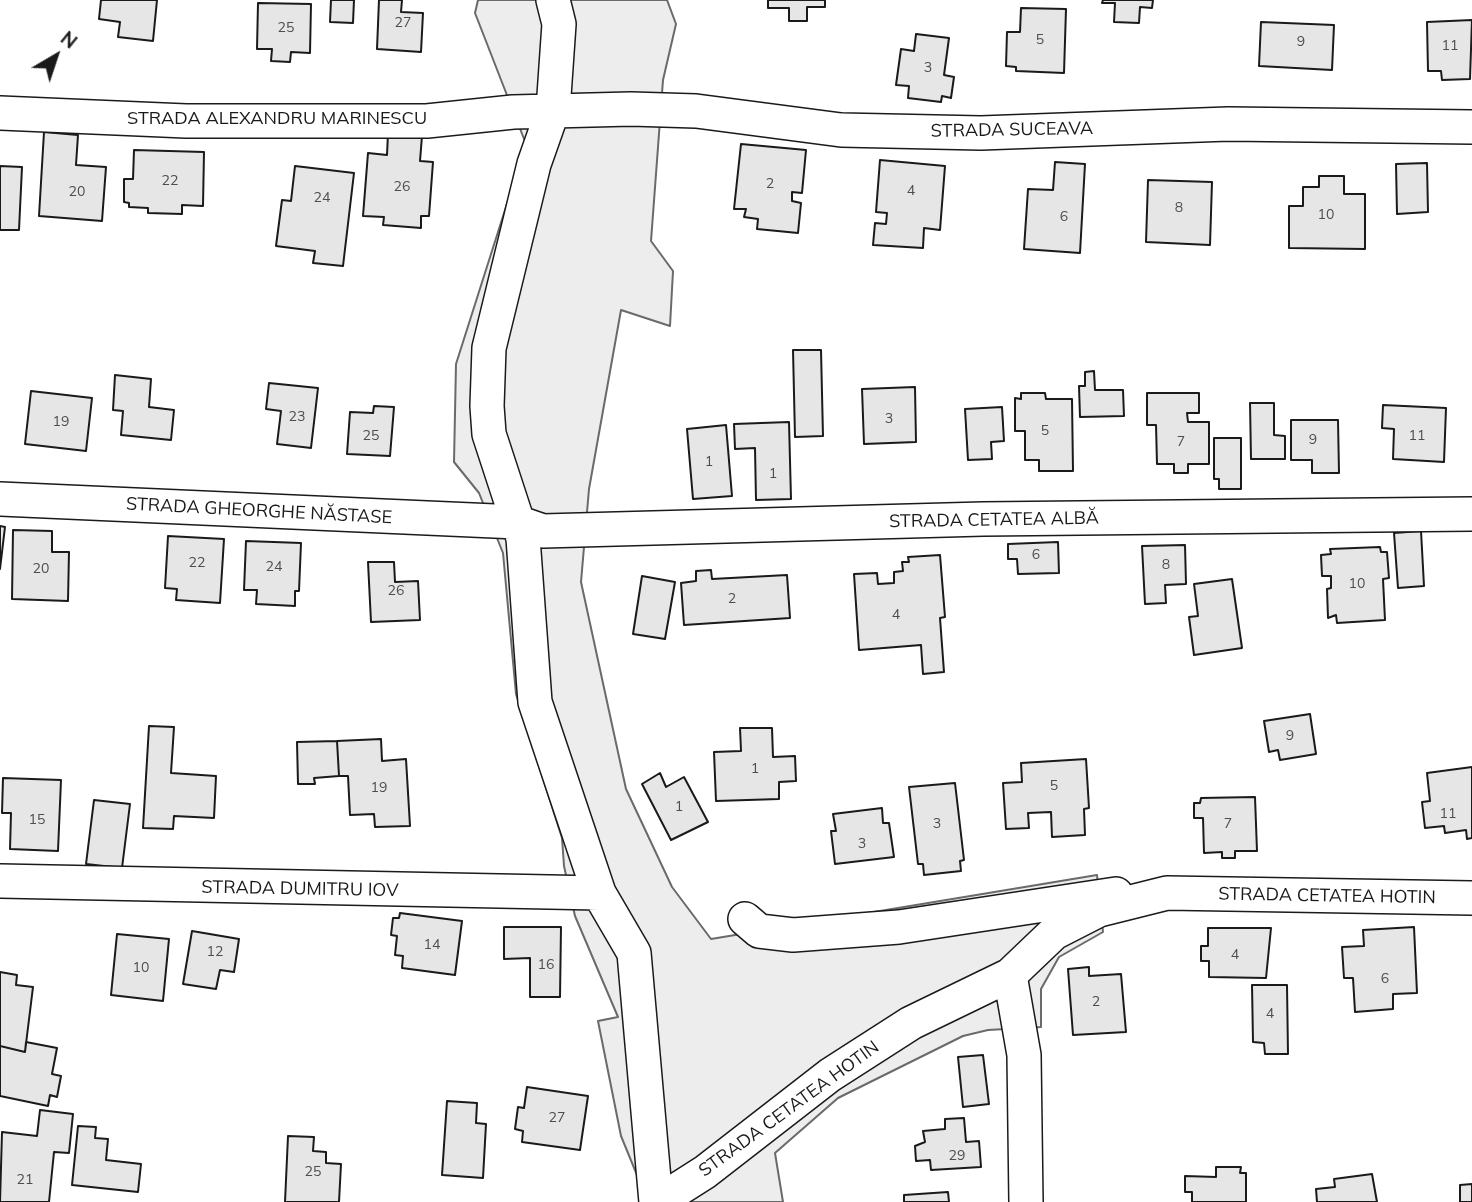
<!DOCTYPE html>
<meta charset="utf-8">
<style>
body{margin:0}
#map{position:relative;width:1472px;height:1202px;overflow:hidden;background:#fff;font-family:Mulish,sans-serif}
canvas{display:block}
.north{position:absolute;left:21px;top:21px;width:70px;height:70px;-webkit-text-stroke:5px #fff;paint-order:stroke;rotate:39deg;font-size:19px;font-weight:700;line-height:28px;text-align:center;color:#1a1a1a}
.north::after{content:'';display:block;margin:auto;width:24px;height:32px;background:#1a1a1a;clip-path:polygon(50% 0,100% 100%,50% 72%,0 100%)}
</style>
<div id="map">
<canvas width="1472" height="1202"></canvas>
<div class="north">N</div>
</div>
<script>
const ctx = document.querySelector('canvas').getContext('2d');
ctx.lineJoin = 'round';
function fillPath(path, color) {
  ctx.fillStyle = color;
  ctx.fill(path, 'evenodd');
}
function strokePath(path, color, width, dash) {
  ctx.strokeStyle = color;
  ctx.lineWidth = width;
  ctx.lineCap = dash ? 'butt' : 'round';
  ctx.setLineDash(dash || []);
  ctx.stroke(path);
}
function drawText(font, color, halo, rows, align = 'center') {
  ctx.font = font + ' Mulish,sans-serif';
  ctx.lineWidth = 5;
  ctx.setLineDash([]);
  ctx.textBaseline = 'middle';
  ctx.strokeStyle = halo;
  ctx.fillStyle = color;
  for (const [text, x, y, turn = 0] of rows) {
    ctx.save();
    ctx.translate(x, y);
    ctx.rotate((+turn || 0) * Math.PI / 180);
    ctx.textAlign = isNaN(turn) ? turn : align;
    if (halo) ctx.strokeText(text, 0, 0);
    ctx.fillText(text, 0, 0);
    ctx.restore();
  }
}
const built = new Path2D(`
 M478,0H667L676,24L663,80L651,241L673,271L670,326L621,310L589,489L581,582L626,789L672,887L711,939L1097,875L1103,932L1059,957L1041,989V1027L988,1030L963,1036L838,1098L775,1153L783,1202H648L621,1136L598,1021L618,1017L575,916L564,866L562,838L516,694L503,553L479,493L454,462L456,364L526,144L475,13Z`);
const building = new Path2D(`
 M101,0H157L153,41L118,37L120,22L99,19Z
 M331,0H354L353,23L330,22Z
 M379,0H402L401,12L423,13L421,52L377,49Z
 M768,0H825V7H807V21H789V8H768Z
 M1103,0H1153L1152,8L1140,7L1139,23L1114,22L1115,3H1102Z
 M258,3L311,4L310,53L291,52L290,62L271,61L272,49H257Z
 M1021,8L1066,9L1064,73L1016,71V67L1006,66L1007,32H1020Z
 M1472,20L1470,79L1442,80L1441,71H1428L1427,22Z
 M1261,22L1334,25L1332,70L1259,66Z
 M916,34L949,38L944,75L954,77L951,98L942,96L941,102L908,98L909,86L896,85L901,49L914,51Z
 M44,132L78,135L76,165L106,167L102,221L39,216Z
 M388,133L422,136L420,161L433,162L429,216H421V228L383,225L384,217L363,216L368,153L387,155Z
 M741,144L806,150L802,193L792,192V201L801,203L798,233L757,229L758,219L744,217L746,209H734Z
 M134,150L204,152L203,206L182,205V214L148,213V208L129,207V203L124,202V179H133Z
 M880,160L945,166L940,230L924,228L923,248L873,245L875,223L886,224L887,213L876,212Z
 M1055,162L1085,164L1080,253L1024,249L1028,189L1053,190Z
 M1427,163L1428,212L1397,214L1396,164Z
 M0,166L22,167L19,230H0Z
 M295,166L354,173L343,266L313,263L315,251L276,246L282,200L291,201Z
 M1319,176H1344V194H1365V249L1289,248V206H1303V187H1319Z
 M1148,180L1212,182L1210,245L1146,242Z
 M793,350H821L823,436L795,437Z
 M1094,371L1095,390H1123L1124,416L1080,417L1079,386H1085V372Z
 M115,375L151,379L149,407L174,410L171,440L121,435L123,411L113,410Z
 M269,383L318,388L311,448L277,444L281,411L266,409Z
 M915,387L916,442L864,444L862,389Z
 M31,391L92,398L86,451L25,444Z
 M1021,393H1045L1046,399H1072L1073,471H1039V460H1025V431H1015V398L1021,399Z
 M1147,393H1199V413H1187L1188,422H1209V464H1188V473H1174V464H1157L1156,425H1147Z
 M1250,403H1274V435L1285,436V459H1251Z
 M1383,405L1446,408L1444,462L1393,459L1394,429L1382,428Z
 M374,406L394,407L390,456L347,454L350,412L373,413Z
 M1002,407L1004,441L991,442L992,459L968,460L965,409Z
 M1291,420H1338L1339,473H1312V460H1291Z
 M789,422L791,499L756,500L755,448L735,449L734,424Z
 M726,425L732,496L693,499L687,429Z
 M1214,438H1241V489H1219V479H1214Z
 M0,526L5,527L0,569Z
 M13,530L52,531V552H69L68,601L12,599Z
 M1421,531L1424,586L1398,588L1394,533Z
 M168,536L224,539L220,603L176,600L177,589L165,588Z
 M246,541L301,543L299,591H295V606L256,604L257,590H244Z
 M1058,542L1059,573L1018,574L1017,559H1008V544Z
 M1185,545L1186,584L1165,585L1166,603L1145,604L1142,546Z
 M1380,547L1381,552H1387L1389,578L1383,579L1385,620L1337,623L1336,615L1328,618L1327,589L1331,588V576H1322L1321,555L1331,554L1330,549Z
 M940,555L945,617L940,618L944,672L923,674L921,645L859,650L854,574L877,573L878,584L894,583V572L903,571L902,562H909L908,557Z
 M368,562H394L395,582L418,581L420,620L371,622Z
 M711,570L712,579L787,575L790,618L684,625L681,583L696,581V571Z
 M642,576L675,582L665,639L633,634Z
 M1232,579L1242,648L1194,655L1189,617L1198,616L1194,584Z
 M1310,714L1316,754L1280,760L1278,750L1269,752L1264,721Z
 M149,726L174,727L171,773L216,776L214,818L174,816L173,829L143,828Z
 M740,728H772L773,757L795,756L796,781L779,782V799L716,801L714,752L741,751Z
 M381,739L382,761L406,759L410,826L375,827L374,814L350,815L348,776H339L337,741Z
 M337,741L339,776L314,778L315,784H298L297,742Z
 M1086,759L1089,808L1084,809L1085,835L1052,837L1051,812L1028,813L1029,828L1006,829L1003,783L1022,782L1021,763Z
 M1472,767V838L1467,839L1466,830L1445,833L1444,826L1425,828L1422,802L1430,801L1427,773Z
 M660,773L666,787L684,777L708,822L671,840L642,784Z
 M3,778L61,780L58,851L10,849L11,813H2Z
 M955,783L964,860L960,861L961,871L924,875L923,864H918L909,787Z
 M1255,797L1257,851H1235V858H1222V852L1204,853L1203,818H1194V803H1200L1201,798Z
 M94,800L130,804L122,868L86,864Z
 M882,808L883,823H889L894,857L835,864L831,831H836L833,814Z
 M400,913L462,921L455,975L402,968L403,956L395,955L397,936L391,935L393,918H399Z
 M504,927H561L560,997H530V958L504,959Z
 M1414,927L1417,993L1393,994V1009L1355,1012L1353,978H1344L1342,947L1364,946L1363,930Z
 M1208,928H1271L1266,978L1209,977V961H1201V946H1208Z
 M192,931L239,939L234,972L220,970L216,989L183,984Z
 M117,934L169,939L163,1001L111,995Z
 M1089,967V976L1121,974L1126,1032L1073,1035L1068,969Z
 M0,972L17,975L16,985L33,987L25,1052L0,1046Z
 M1252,985H1287L1288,1054H1265L1264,1043L1253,1042Z
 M26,1042L57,1048L52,1074L61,1076L57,1097L50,1095L48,1106L0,1096V1046L25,1052Z
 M983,1055L989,1104L963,1107L958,1057Z
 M527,1087L588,1096L580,1150L522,1142L523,1131L515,1129L518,1107L524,1108Z
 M447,1101L477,1103L476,1123L486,1124L483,1178L442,1175Z
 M40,1110L73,1114L69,1153L54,1152L49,1202H0L2,1132L37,1136Z
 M964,1118L966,1142L979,1141L981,1167L931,1170L930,1160L916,1161L915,1146L925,1142L923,1131L945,1129V1119Z
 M78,1126L96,1127L95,1138L108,1139L106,1160L141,1164L138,1192L72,1185Z
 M288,1136L314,1137L313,1151L326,1152V1163L341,1164L339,1202H285Z
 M1216,1167H1241L1240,1173H1246V1202H1192V1192H1185V1176L1216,1177Z
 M1372,1174L1377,1202H1317L1316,1189L1335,1187L1334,1179Z
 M1472,1184V1202H1460V1185Z
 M948,1192L949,1202H904V1195Z`);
const street = new Path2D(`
 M553,0L559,24L553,110L534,164L489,348L487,406L489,434L523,538L535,702L599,893L634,953L656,1202
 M0,113L186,121H427L513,112L631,109L696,111L841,130L981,133L1228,124L1472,127
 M0,499L517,522L543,531L983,519L1472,514
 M0,881L599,893
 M745,919L759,931L793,935L899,927L1116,894
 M1010,975L1024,1055L1026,1202
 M658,1202L705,1172L830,1075L911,1023L1010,975L1054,933L1099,910L1167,893L1472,898`);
const numberNames = [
 ["27",403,23],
 ["25",286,28],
 ["5",1040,40],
 ["9",1301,42],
 ["11",1450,46],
 ["3",928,68],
 ["22",170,181],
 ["2",770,184],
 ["26",402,187],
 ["4",911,191],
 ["20",77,192],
 ["24",322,198],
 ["8",1179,208],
 ["10",1326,215],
 ["6",1064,217],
 ["23",297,417],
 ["3",889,419],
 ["19",61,422],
 ["5",1045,431],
 ["25",371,436],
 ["11",1417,436],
 ["9",1313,440],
 ["7",1181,442],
 ["1",709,462],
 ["1",773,474],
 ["6",1036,555],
 ["22",197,563],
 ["8",1166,565],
 ["24",274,567],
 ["20",41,569],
 ["10",1357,584],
 ["26",396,591],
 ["2",732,599],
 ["4",896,615],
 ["9",1290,736],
 ["1",755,769],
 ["5",1054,786],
 ["19",379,788],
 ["1",679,807],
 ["11",1448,814],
 ["15",37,820],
 ["3",937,824],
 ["7",1228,824],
 ["3",862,844],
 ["14",432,945],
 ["12",215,952],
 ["4",1235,955],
 ["16",546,965],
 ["10",141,968],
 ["6",1385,979],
 ["2",1096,1002],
 ["4",1270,1014],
 ["27",557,1118],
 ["29",957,1156],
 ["25",313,1172],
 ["21",25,1180]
];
const streetNames = [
 ["STRADA ALEXANDRU MARINESCU",277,119],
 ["STRADA SUCEAVA",1012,130,-1],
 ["STRADA GHEORGHE NĂSTASE",259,511,3],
 ["STRADA CETATEA ALBĂ",994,520,-1],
 ["STRADA DUMITRU IOV",300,889,1],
 ["STRADA CETATEA HOTIN",1327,896,1],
 ["STRADA CETATEA HOTIN",789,1109,-36]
];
fillPath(built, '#ededed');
strokePath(built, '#6a6a6a', 2);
fillPath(building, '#e6e6e6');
strokePath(building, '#1a1a1a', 2);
strokePath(street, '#1a1a1a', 36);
strokePath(street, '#fff', 33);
drawText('14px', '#4d4d4d', null, numberNames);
drawText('18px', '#1a1a1a', '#fff', streetNames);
</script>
